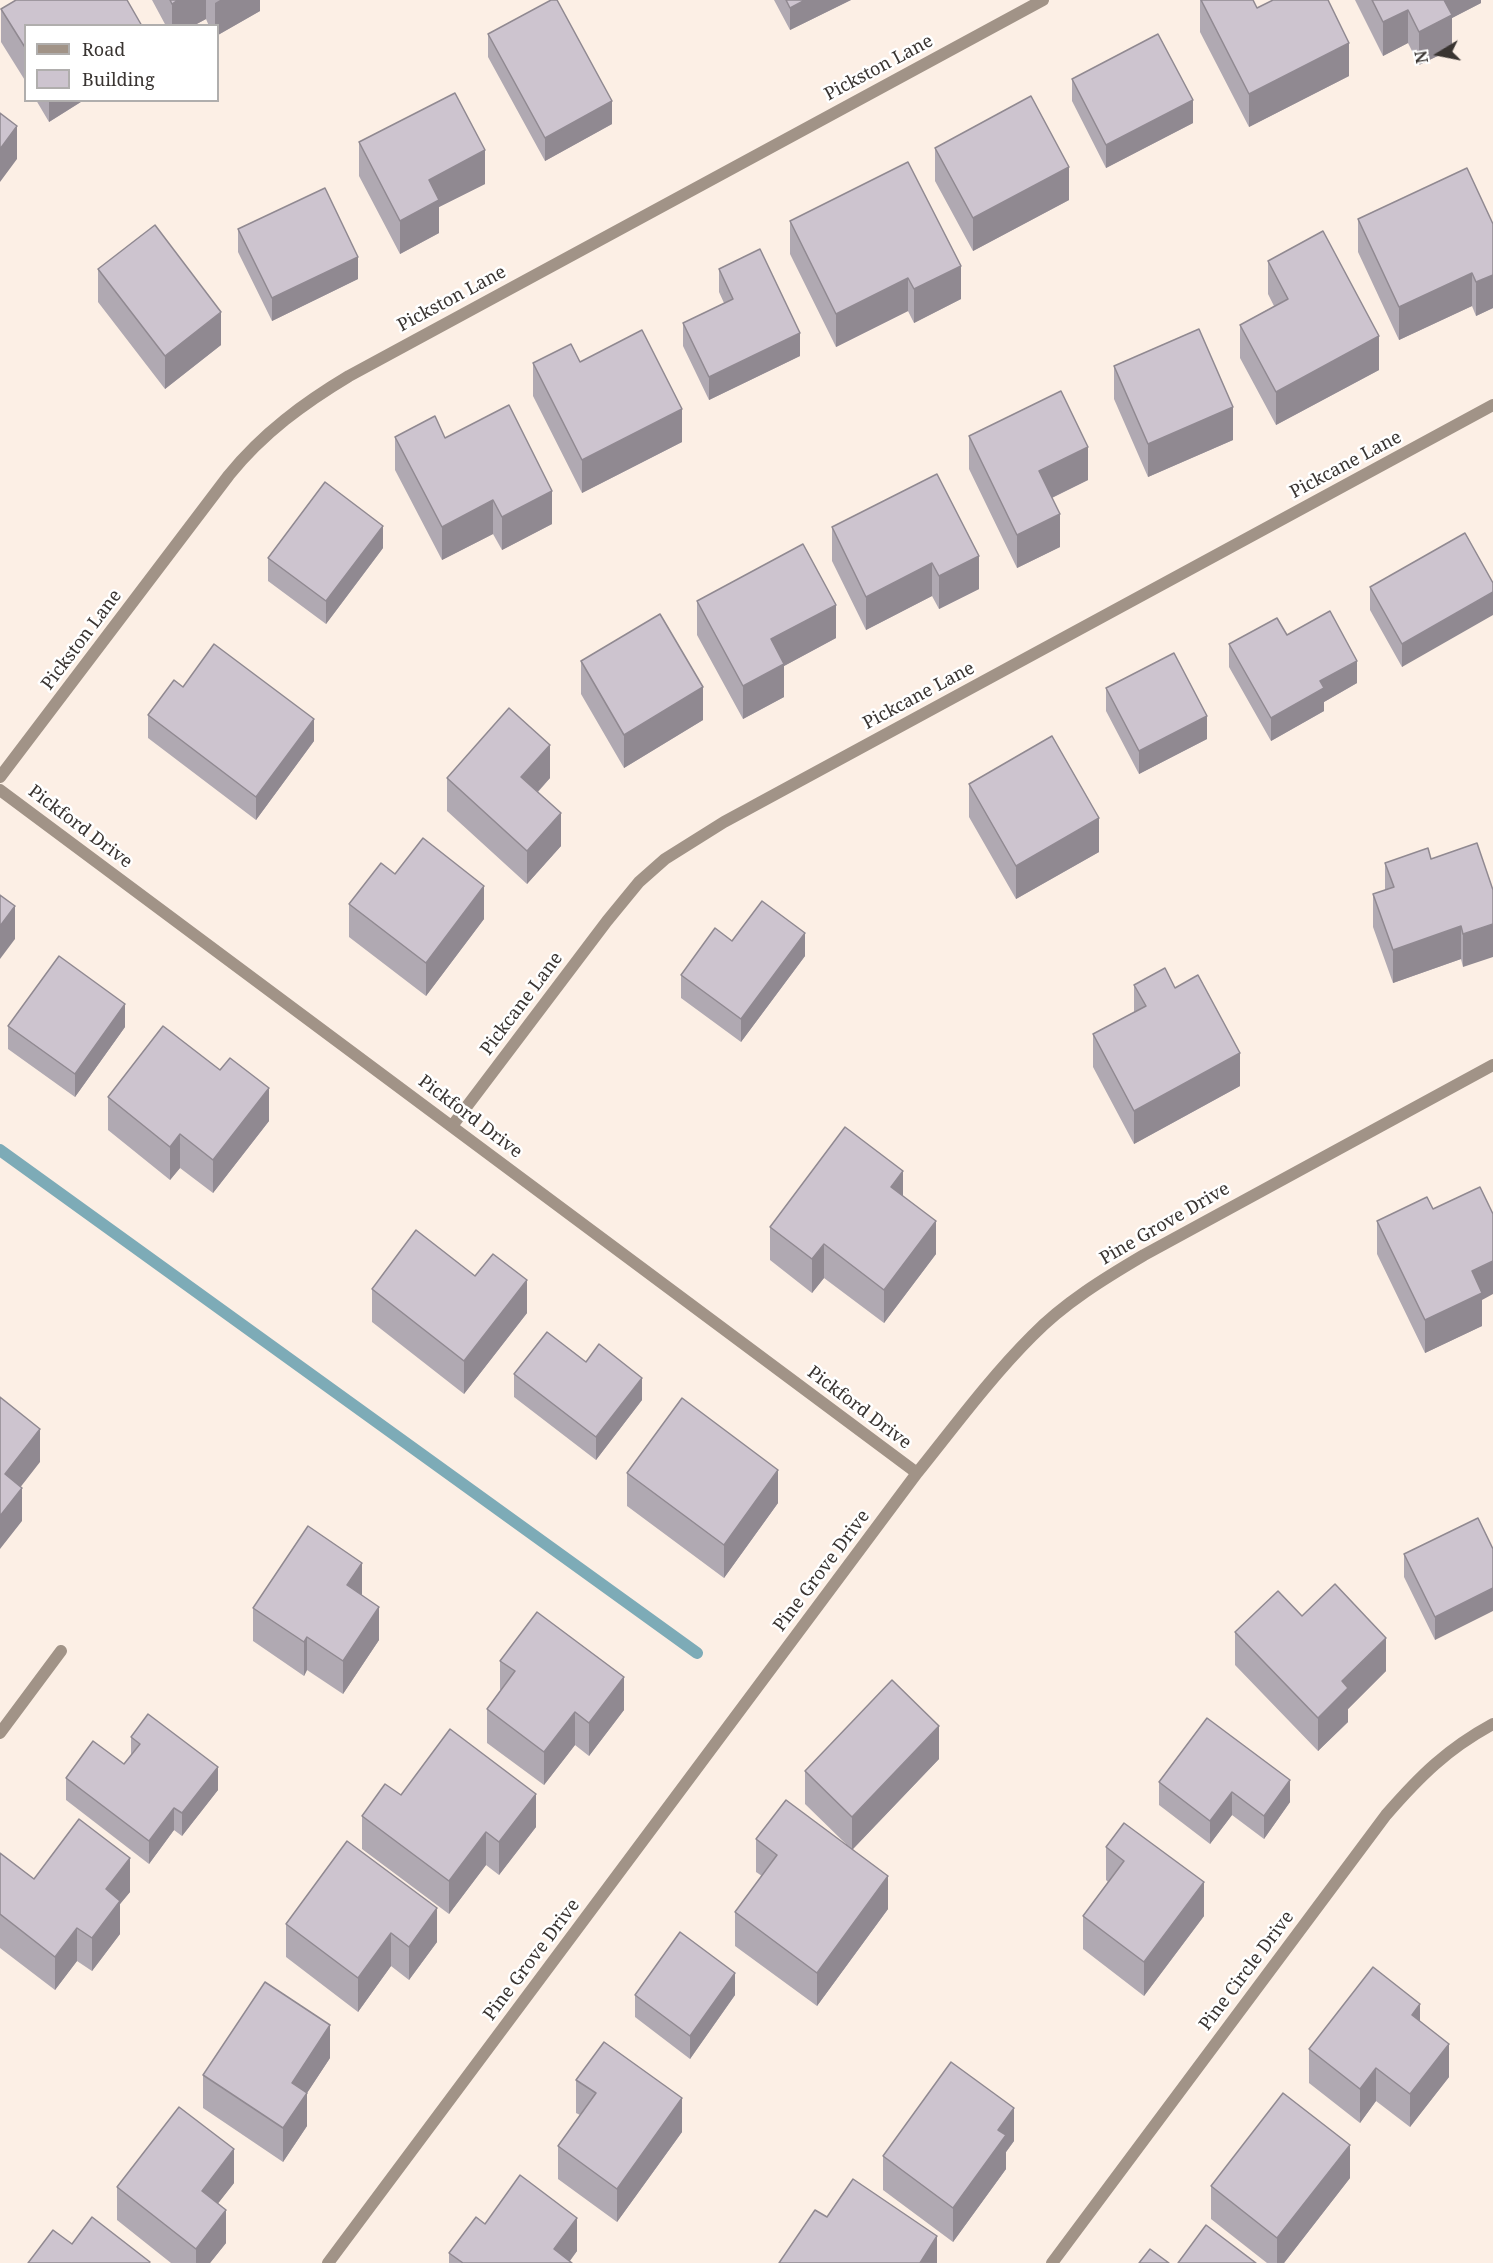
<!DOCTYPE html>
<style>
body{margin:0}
#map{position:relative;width:1493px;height:2263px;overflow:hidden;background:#fcefe5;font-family:"Noto Serif",serif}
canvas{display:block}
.legend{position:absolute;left:24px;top:24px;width:195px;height:78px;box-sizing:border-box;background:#fff;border:2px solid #b0aead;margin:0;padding:8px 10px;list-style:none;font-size:18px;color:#393431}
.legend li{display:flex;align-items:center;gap:12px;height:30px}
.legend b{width:30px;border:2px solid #b0aead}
.north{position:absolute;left:1409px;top:24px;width:60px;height:60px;-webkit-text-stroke:4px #fff;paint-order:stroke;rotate:260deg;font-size:16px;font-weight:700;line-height:24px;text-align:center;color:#393431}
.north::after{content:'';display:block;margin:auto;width:21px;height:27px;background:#393431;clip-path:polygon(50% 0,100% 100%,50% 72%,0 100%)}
</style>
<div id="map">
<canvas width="1493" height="2263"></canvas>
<ul class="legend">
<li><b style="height:8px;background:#a19387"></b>Road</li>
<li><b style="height:16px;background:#cdc4cf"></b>Building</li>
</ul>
<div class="north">N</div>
</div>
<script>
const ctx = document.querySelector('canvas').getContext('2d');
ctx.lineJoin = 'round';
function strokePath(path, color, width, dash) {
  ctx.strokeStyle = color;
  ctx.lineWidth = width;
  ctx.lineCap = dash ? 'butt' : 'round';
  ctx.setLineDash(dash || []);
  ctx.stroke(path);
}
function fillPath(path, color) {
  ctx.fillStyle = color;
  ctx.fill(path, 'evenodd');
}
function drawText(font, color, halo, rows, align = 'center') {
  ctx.font = font + ' "Noto Serif",serif';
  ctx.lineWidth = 5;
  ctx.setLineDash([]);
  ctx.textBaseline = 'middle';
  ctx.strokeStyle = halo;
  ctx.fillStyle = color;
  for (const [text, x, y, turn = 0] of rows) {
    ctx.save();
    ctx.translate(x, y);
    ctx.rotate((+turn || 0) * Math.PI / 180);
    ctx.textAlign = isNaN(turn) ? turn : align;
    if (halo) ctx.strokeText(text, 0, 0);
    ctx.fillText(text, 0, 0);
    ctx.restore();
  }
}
const stream = new Path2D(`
 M0,1150L697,1653`);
const minor = new Path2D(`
 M0,777L229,475C263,433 304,403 349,376L1043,0
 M0,790L917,1473
 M452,1126L607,921L639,882L665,859L724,822L1493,405
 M0,1733L61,1651
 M328,2263L917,1473C954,1427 990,1378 1032,1336C1064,1303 1105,1278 1144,1255L1493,1065
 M1052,2263L1386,1815C1420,1776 1447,1749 1493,1724`);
const wall = new Path2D(`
 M152,0H260V11L218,35V26H209L206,19L193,26H166Z
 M774,0H851L790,30Z
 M1200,0H1253L1257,8L1349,76L1249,127L1200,32Z
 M1355,0H1481V3L1452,18V49L1419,65L1408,43L1383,56Z
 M1,9L26,26V82L1,42Z
 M488,34L612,124L545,161L488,57Z
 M1072,79L1193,123L1106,168L1072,101Z
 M36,100H84L49,122Z
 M359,142L485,184L439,207V233L400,254L359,176Z
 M935,148L1069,200L973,251L935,181Z
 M1358,219L1493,224V308L1476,316L1472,306L1399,340L1358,252Z
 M790,221L961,299L914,323L908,311L836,347L790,254Z
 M238,229L358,279L272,321L238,252Z
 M1268,261L1379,370L1276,425L1240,358V325L1274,306L1268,294Z
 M98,269L221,345L165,389L98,302Z
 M719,269L800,356L709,400L683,346V323L724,303L719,292Z
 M580,362L682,442L582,493L533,396V363Z
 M1114,366L1233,440L1148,477L1114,399Z
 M969,436L1088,480L1052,498L1060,547L1017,568L969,469Z
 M395,437L445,438L552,524L502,550L493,534L442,560L395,470Z
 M937,474L979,589L939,609L932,596L866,630L832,561V527Z
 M383,548L326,624L268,581V558Z
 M1493,583L1402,667L1370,610V587Z
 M697,601L836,638L784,666V697L743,719L697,635Z
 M1287,635L1357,683L1324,702V711L1271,741L1229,667V644Z
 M581,661L703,720L624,768L581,694Z
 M183,687L314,741L256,820L148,738V715Z
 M1106,688L1207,739L1139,774L1106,711Z
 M447,778H550L538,792L561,846L527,884L447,811Z
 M969,784L1099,852L1016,899L969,817Z
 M1477,843L1463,967L1461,959L1393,983L1373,927V894L1385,890V863L1431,859Z
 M395,874L484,919L426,996L349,937V904Z
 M732,941L805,956L741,1042L681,998V975Z
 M1134,985L1175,988L1240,1086L1134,1144L1093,1067V1034L1134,1012Z
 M8,1026L125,1027L75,1097L8,1049Z
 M108,1097L269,1121L213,1193L180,1168L170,1180L108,1130Z
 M1377,1221L1482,1300V1326L1425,1353L1377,1254Z
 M770,1227L936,1254L884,1323L824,1278L812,1293L770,1260Z
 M475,1276L527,1313L464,1394L372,1322V1289Z
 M514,1374L642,1400L596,1460L514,1397Z
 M627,1473L778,1503L724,1578L627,1506Z
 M1493,1549L1435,1640L1404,1577V1554Z
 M362,1595L379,1640L343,1694L307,1670L304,1676L253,1641V1608Z
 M1302,1616L1386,1671L1348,1709V1722L1318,1751L1235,1665V1632Z
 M500,1661L624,1710L589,1756L575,1745L544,1785L487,1743V1709L500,1691Z
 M1207,1718L1290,1802L1264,1839L1232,1815L1210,1844L1159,1805V1782Z
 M131,1737L218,1790L182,1836L174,1830L149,1864L66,1800V1778L124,1764L131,1755Z
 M939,1759L853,1849L888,1909L817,2006L735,1946V1912L762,1876L756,1872V1839L846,1844L805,1804V1771Z
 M401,1795L536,1827L499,1875L486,1865L449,1914L362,1849V1816Z
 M347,1841L437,1942L409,1980L391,1966L358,2012L286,1957V1924Z
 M1106,1847L1204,1916L1144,1996L1083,1949V1916L1108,1882L1106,1880Z
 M0,1853L34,1879L130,1892L120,1904V1934L92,1971L77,1961L55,1990L0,1948Z
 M635,1995H735L690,2059L635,2017Z
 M1420,2021L1449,2077L1410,2127L1376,2101L1360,2123L1309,2083V2049Z
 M330,2058L307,2093V2126L283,2162L203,2108V2075Z
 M576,2080L682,2132L617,2222L558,2179V2146L580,2115L576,2113Z
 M1014,2141L1006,2152V2169L953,2242L883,2190V2156Z
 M1350,2178L1284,2263H1267L1211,2219V2186Z
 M234,2183L218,2203L226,2243L210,2263H171L117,2220V2187Z
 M485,2224L577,2251L570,2261L572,2263H449V2253Z`);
const shadedWall = new Path2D(`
 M178,0H206V19L193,26H172V4Z
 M220,0H260V11L218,35V26H215V3Z
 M805,0H851L790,30V8Z
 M1440,0H1481V3L1452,18V49L1419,65V32Z
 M1408,10V43L1383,56V22Z
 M1349,43V76L1249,127V94Z
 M49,100H84L49,122Z
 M1193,100V123L1106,168V145Z
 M612,101V124L545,161V138Z
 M17,126V159L0,182V149Z
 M485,150V184L439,207V233L400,254V221L429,180Z
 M1069,167V200L973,251V218Z
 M358,257V279L272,321V298Z
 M961,266V299L914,323V289Z
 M1472,273V306L1399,340V307Z
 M1493,275V308L1476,316V282Z
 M908,278V311L836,347V314Z
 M221,312V345L165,389V356Z
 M800,333V356L709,400V377Z
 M1379,336V370L1276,425V392Z
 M1233,407V440L1148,477V444Z
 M682,409V442L582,493V460Z
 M1088,447V480L1039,504V471Z
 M552,491V524L502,550V517Z
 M493,500V534L442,560V527Z
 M1060,514V547L1017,568V535Z
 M383,526V548L326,624V601Z
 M979,556V589L939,609V576Z
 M932,563V596L866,630V597Z
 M1493,592V615L1402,667V644Z
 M836,605V638L784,666V697L743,719V686L771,639Z
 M1357,661V683L1324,702V711L1271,741V718L1320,681Z
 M703,687V720L624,768V735Z
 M1207,716V739L1139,774V751Z
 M314,719V741L256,820V797Z
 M550,745V778L521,810V777Z
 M561,813V846L527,884V851Z
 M1099,818V852L1016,899V866Z
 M484,886V919L426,996V963Z
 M15,906V939L0,959V926Z
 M1493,924V957L1463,967V934Z
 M1461,926V959L1393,983V950Z
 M805,933V956L741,1042V1019Z
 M125,1004V1027L75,1097V1074Z
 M1240,1053V1086L1134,1144V1111Z
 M269,1088V1121L213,1193V1160Z
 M180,1134V1168L170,1180V1147Z
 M903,1171V1204L891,1187Z
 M936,1221V1254L884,1323V1290Z
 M824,1244V1278L812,1293V1259Z
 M1493,1261V1294L1482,1300V1326L1425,1353V1320L1472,1271Z
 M527,1280V1313L464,1394V1361Z
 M642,1378V1400L596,1460V1437Z
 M40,1429V1462L5,1507V1474Z
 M778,1470V1503L724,1578V1545Z
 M22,1488V1521L0,1549V1516Z
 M362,1563V1596L347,1585Z
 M1493,1588V1611L1435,1640V1617Z
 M379,1607V1640L343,1694V1661Z
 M307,1637V1670L304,1676V1642Z
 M1386,1638V1671L1348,1709V1722L1318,1751V1718L1342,1681Z
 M624,1677V1710L589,1756V1723Z
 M575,1712V1745L544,1785V1752Z
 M939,1726V1759L852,1850V1817Z
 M218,1767V1790L182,1836V1813Z
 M1290,1780V1802L1264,1839V1816Z
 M1232,1792V1815L1210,1844V1821Z
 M536,1794V1827L499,1875V1842Z
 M174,1808V1830L149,1864V1841Z
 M486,1832V1865L449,1914V1881Z
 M130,1858V1892L120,1904V1934L92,1971V1938L106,1889Z
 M888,1876V1909L817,2006V1973Z
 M1204,1882V1916L1144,1996V1962Z
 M437,1908V1942L409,1980V1947Z
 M77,1928V1961L55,1990V1957Z
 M391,1933V1966L358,2012V1978Z
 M735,1973V1995L690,2059V2036Z
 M1420,2004V2037L1412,2015Z
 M330,2025V2058L307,2093V2126L283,2162V2128L292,2083Z
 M1449,2044V2077L1410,2127V2094Z
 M1376,2068V2101L1360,2123V2089Z
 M682,2098V2132L617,2222V2189Z
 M1014,2108V2141L1006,2152V2169L953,2242V2208L998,2130Z
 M1350,2145V2178L1284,2263H1277V2238Z
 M234,2149V2183L202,2224V2191Z
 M226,2210V2243L210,2263H196V2249Z
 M577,2218V2251L568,2263L554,2249Z
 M937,2236V2263H920Z`);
const building = new Path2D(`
 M16,0H127L142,26H26V49L1,9Z
 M170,0H178L172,4Z
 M551,0H557L612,101L545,138L488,34Z
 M786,0H805L790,8Z
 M1201,0H1253L1257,8L1273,0H1328L1349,43L1249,94Z
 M1372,0H1444L1452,15L1419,32L1408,10L1383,22Z
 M1158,34L1193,100L1106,145L1072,79Z
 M455,93L485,150L429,180L439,200L400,221L359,142Z
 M1031,96L1069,167L973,218L935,148Z
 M0,113L17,126L0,149Z
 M908,162L961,266L914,289L908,278L836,314L790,221Z
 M1467,168L1493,224V275L1476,282L1472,273L1399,307L1358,219Z
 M325,188L358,257L272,298L238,229Z
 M155,225L221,312L165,356L98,269Z
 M1323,231L1379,336L1276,392L1240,325L1288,299L1268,261Z
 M760,249L800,333L709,377L683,323L733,299L719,269Z
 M1199,329L1233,407L1148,444L1114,366Z
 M642,330L682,409L582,460L533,363L571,344L580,362Z
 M1061,391L1088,447L1039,471L1060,514L1017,535L969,436Z
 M509,405L552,491L502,517L493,500L442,527L395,437L435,416L445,438Z
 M937,474L979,556L939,576L932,563L866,597L832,527Z
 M325,482L383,526L326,601L268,558Z
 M1465,533L1493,583V592L1402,644L1370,587Z
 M803,544L836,605L771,639L784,664L743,686L697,601Z
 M1330,611L1357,661L1320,681L1324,688L1271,718L1229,644L1277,618L1287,635Z
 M660,614L703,687L624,735L581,661Z
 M214,644L314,719L256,797L148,715L174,680L183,687Z
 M1174,653L1207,716L1139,751L1106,688Z
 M509,708L550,745L521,777L561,813L527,851L447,778Z
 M1052,736L1099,818L1016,866L969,784Z
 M423,838L484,886L426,963L349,904L381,863L395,874Z
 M1477,843L1493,890V924L1463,934L1461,926L1393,950L1373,894L1394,887L1385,863L1428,848L1431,859Z
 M0,895L15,906L0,926Z
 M762,901L805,933L741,1019L681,975L715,928L732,941Z
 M59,956L125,1004L75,1074L8,1026Z
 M1165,968L1175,988L1198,975L1240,1053L1134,1111L1093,1034L1146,1006L1134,985Z
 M163,1026L220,1070L230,1058L269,1088L213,1160L180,1134L170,1147L108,1097Z
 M845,1127L903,1171L891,1187L936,1221L884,1290L824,1244L812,1259L770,1227Z
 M1480,1187L1493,1214V1261L1472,1271L1482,1293L1425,1320L1377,1221L1427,1197L1433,1209Z
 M416,1230L475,1276L493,1254L527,1280L464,1361L372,1289Z
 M547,1332L586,1362L599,1344L642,1378L596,1437L514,1374Z
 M0,1397L40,1429L5,1474L22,1488L0,1516Z
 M682,1398L778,1470L724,1545L627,1473Z
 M1478,1518L1493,1549V1588L1435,1617L1404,1554Z
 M308,1526L362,1563L347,1585L379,1607L343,1661L307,1637L304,1642L253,1608Z
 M1335,1584L1386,1638L1342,1681L1348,1688L1318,1718L1235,1632L1278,1591L1302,1616Z
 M537,1612L624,1677L589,1723L575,1712L544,1752L487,1709L515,1671L500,1661Z
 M892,1680L939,1726L852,1817L805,1771Z
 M148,1714L218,1767L182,1813L174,1808L149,1841L66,1778L93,1741L124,1764L140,1744L131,1737Z
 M1207,1718L1290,1780L1264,1816L1232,1792L1210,1821L1159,1782Z
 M450,1729L536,1794L499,1842L486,1832L449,1881L362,1816L385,1784L401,1795Z
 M786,1800L888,1876L817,1973L735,1912L777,1855L756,1839Z
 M79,1819L130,1858L106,1889L120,1901L92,1938L77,1928L55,1957L0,1914V1853L34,1879Z
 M1124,1823L1204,1882L1144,1962L1083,1916L1124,1861L1106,1847Z
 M347,1841L437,1908L409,1947L391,1933L358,1978L286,1924Z
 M680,1932L735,1973L690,2036L635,1995Z
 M1373,1967L1420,2004L1412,2015L1449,2044L1410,2094L1376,2068L1360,2089L1309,2049Z
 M265,1982L330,2025L292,2083L307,2093L283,2128L203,2075Z
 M604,2042L682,2098L617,2189L558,2146L596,2093L576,2080Z
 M951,2062L1014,2108L998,2130L1006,2135L953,2208L883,2156Z
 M1283,2093L1350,2145L1277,2238L1211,2186Z
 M179,2107L234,2149L202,2191L226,2210L196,2249L117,2187Z
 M520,2175L577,2218L554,2249L572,2263H463L449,2253L476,2217L485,2224Z
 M853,2179L937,2236L920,2263H779L815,2210L827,2217Z
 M92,2217L150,2262L149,2263H28L53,2230L72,2244Z
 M1206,2225L1256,2263H1178Z
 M1150,2249L1169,2263H1139Z`);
const streetNames = [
 ["Pickston Lane",879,68,-28],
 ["Pickston Lane",452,299,-28],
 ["Pickcane Lane",1346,465,-28],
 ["Pickston Lane",82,640,-53],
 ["Pickcane Lane",919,696,-28],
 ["Pickford Drive",80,827,37],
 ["Pickcane Lane",522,1004,-53],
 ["Pickford Drive",470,1117,37],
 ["Pine Grove Drive",1165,1224,-30],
 ["Pickford Drive",859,1408,37],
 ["Pine Grove Drive",822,1571,-53],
 ["Pine Grove Drive",532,1960,-53],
 ["Pine Circle Drive",1247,1971,-53]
];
strokePath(stream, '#7dabb7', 12);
strokePath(minor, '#a19387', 12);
fillPath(wall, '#b0a9b2');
fillPath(shadedWall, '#908991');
fillPath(building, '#cdc4cf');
strokePath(building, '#908991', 1.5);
drawText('18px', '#393431', '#fff', streetNames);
</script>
